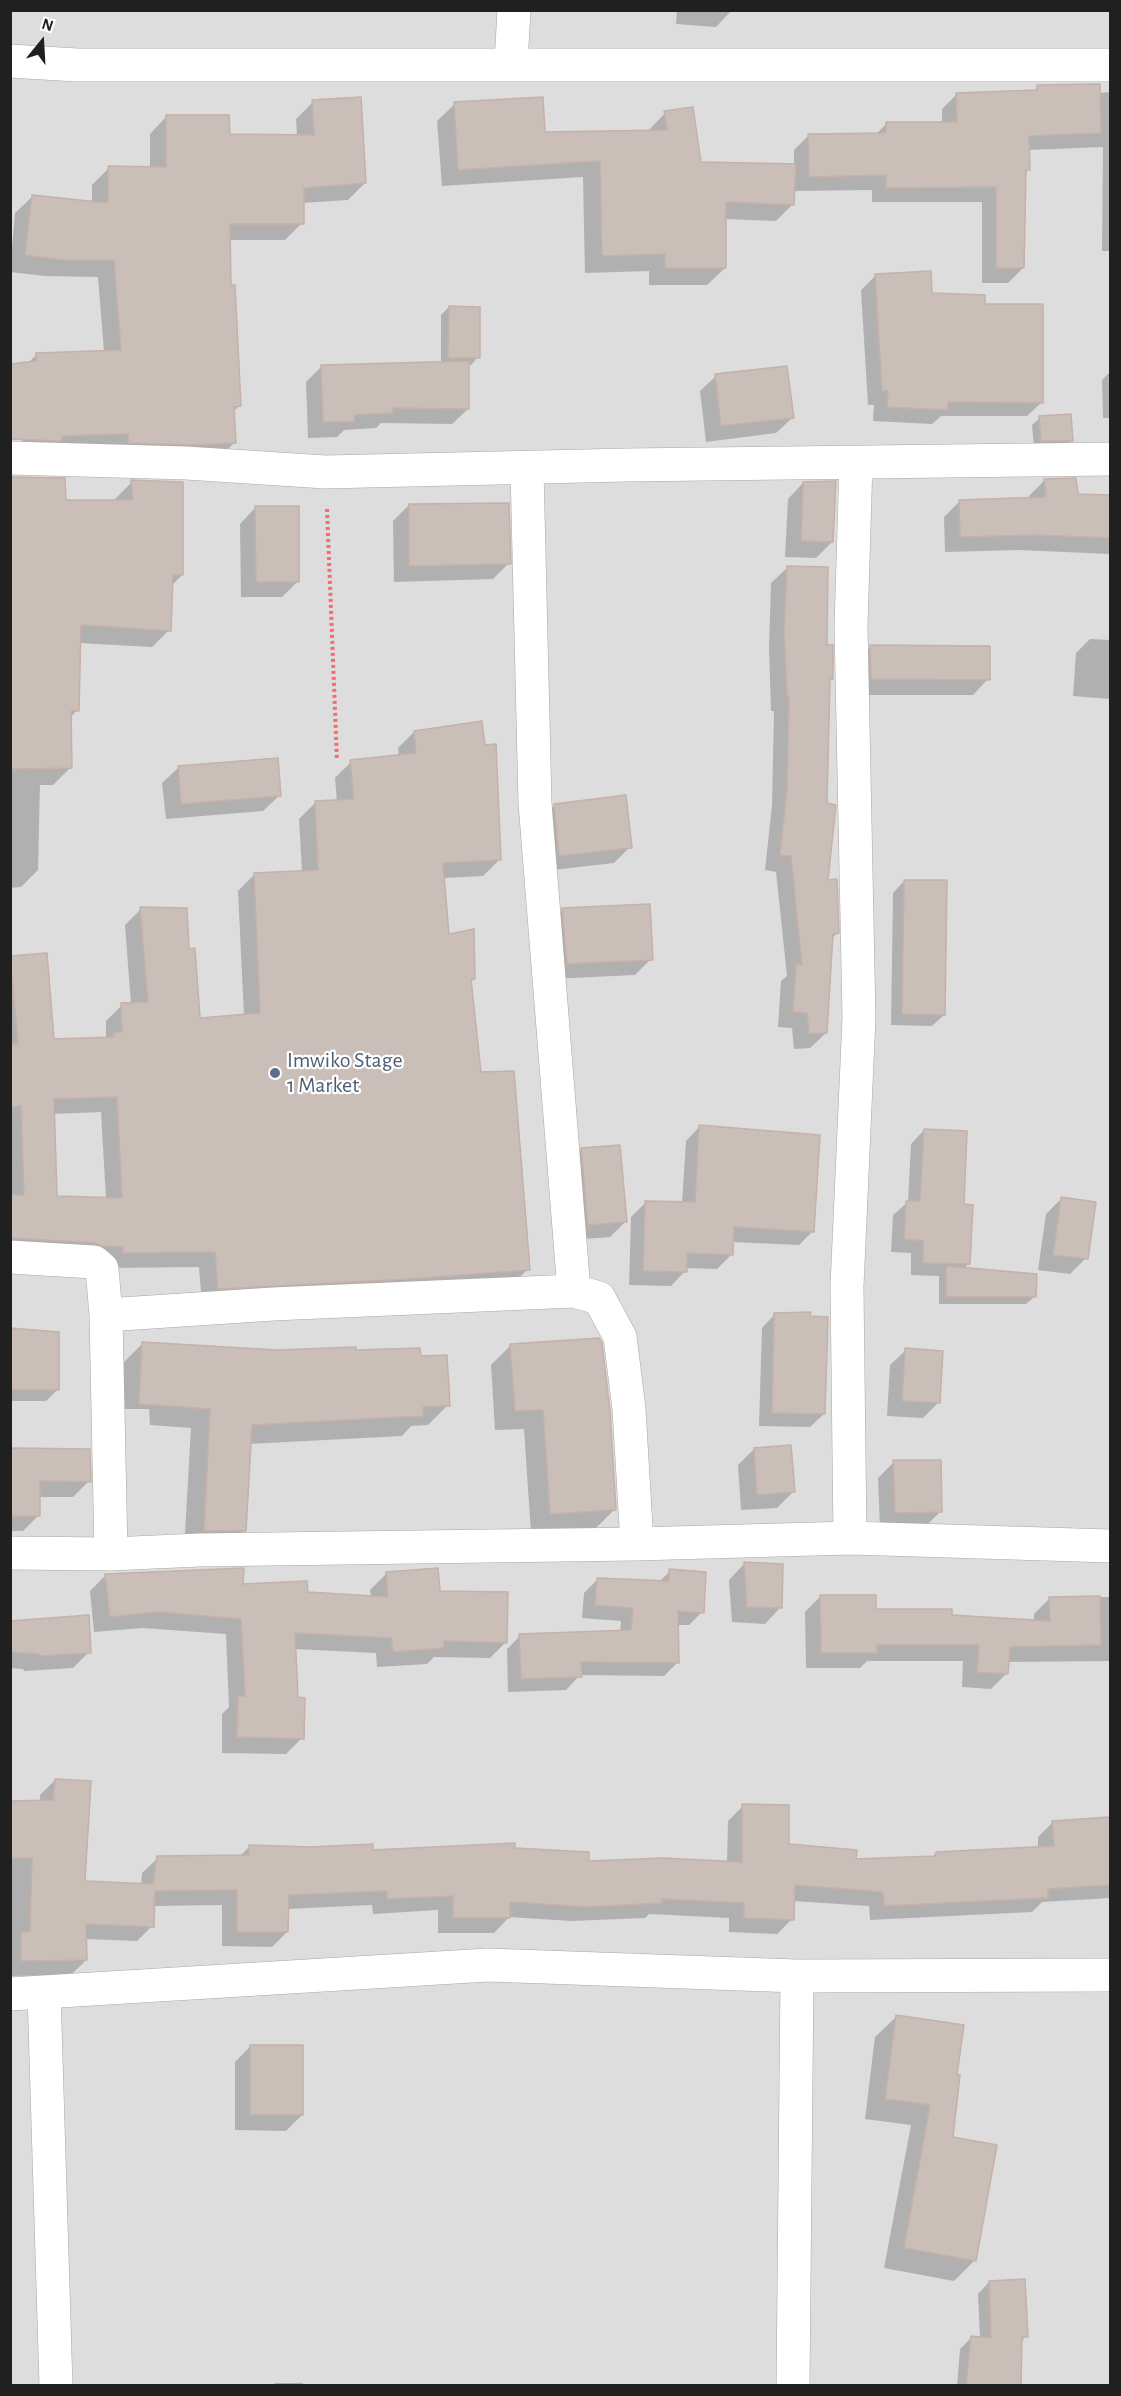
<!DOCTYPE html>
<style>
body{margin:0}
#map{position:relative;width:1121px;height:2396px;overflow:hidden;background:#f2ece6;font-family:"Alegreya Sans",sans-serif}
canvas{display:block}
.frame{position:absolute;inset:0;border:12px solid #202020;pointer-events:none}
.north{position:absolute;left:12px;top:12px;width:60px;height:60px;-webkit-text-stroke:4px #fff;paint-order:stroke;rotate:18deg;font-size:16px;font-weight:700;line-height:24px;text-align:center;color:#202020}
.north::after{content:'';display:block;margin:auto;width:21px;height:27px;background:#202020;clip-path:polygon(50% 0,100% 100%,50% 72%,0 100%)}
</style>
<div id="map">
<canvas width="1121" height="2396"></canvas>
<div class="frame"></div>
<div class="north">N</div>
</div>
<script>
const ctx = document.querySelector('canvas').getContext('2d');
ctx.lineJoin = 'round';
function fillPath(path, color) {
  ctx.fillStyle = color;
  ctx.fill(path, 'evenodd');
}
function strokePath(path, color, width, dash) {
  ctx.strokeStyle = color;
  ctx.lineWidth = width;
  ctx.lineCap = dash ? 'butt' : 'round';
  ctx.setLineDash(dash || []);
  ctx.stroke(path);
}
function drawText(font, color, halo, rows, align = 'center') {
  ctx.font = font + ' "Alegreya Sans",sans-serif';
  ctx.lineWidth = 4.5;
  ctx.setLineDash([]);
  ctx.textBaseline = 'middle';
  ctx.strokeStyle = halo;
  ctx.fillStyle = color;
  for (const [text, x, y, turn = 0] of rows) {
    ctx.save();
    ctx.translate(x, y);
    ctx.rotate((+turn || 0) * Math.PI / 180);
    ctx.textAlign = isNaN(turn) ? turn : align;
    if (halo) ctx.strokeText(text, 0, 0);
    ctx.fillText(text, 0, 0);
    ctx.restore();
  }
}
const residential = new Path2D(`
 M11,11H1110V2385H11Z`);
const shadow = new Path2D(`
 M677,10H732L716,27L676,24Z
 M1038,87L1099,93L1110,92V251H1102L1103,147L1028,150L1029,169L1024,173L1023,268L1008,283H982V202H872V190L793,191V204L776,221L724,219L725,268L707,285H649V271L585,273L583,177L442,186L437,121L455,104L544,134L648,131L665,113L699,163L794,166V150L809,135H875L887,123H942V109L957,94L1033,91Z
 M313,102L365,183L348,200L302,203V223L285,240H229V287L239,406L233,412L234,443L217,460L23,453L21,418L27,364L37,354L104,352L98,277L45,276L10,272L15,213L32,197L92,203V185L109,168H150V134L166,117L228,135L297,136L296,119Z
 M875,276L930,295L983,305L1042,402L1027,416H941L932,424L873,421L874,405H868L861,290Z
 M449,307L478,357L471,365H468V409L452,424L381,423L376,428L344,430L337,437L308,438L306,382L322,366L441,363V315Z
 M1110,372V418H1103L1102,380Z
 M716,376L792,418L776,433L706,442L700,391Z
 M1040,418L1072,440L1064,448H1034L1032,425Z
 M1045,480L1076,495L1110,497V554L1019,550L945,552L944,517L960,501L1029,499V496Z
 M132,482L182,575L171,586L169,630L152,647L79,643L77,710L70,718V768L53,785H40L38,870L21,887L10,888V493L65,501L115,502V499Z
 M803,483L832,542L816,558L785,557L788,499Z
 M409,505L509,563L493,579L394,582L393,521Z
 M255,508L298,581L282,597H241L240,524Z
 M787,568L825,647L832,678L828,682L825,804L827,881L837,933L831,939L826,1033L810,1048L794,1049L792,1028L778,1027L781,981L787,976L776,872L765,870L772,805L774,711H771L769,648L771,583Z
 M1090,639L1110,640V699L1073,696L1076,653Z
 M871,647L988,679L973,695H856L855,663Z
 M414,732L499,860L483,876L443,878L448,936L474,979L470,983L479,1073L528,1269L512,1285L202,1304L199,1267L108,1268L10,1255V958L53,1040L106,1039V1021L122,1005L131,1004L125,925L141,909L187,951L198,1020L244,1016L238,891L254,875L302,872L299,819L315,803L337,802L335,778L351,762L399,756L398,748ZM101,1112L106,1199L56,1198L53,1114Z
 M178,768L279,796L263,811L166,819L162,783Z
 M555,805L630,847L614,863L544,871L539,821Z
 M904,881L944,1015L932,1026L891,1025L893,893Z
 M563,910L651,959L635,975L551,979L547,925Z
 M700,1126L813,1231L799,1245L732,1242L731,1255L717,1269L685,1268V1271L671,1286L629,1285L631,1217L646,1202L682,1203L686,1141Z
 M924,1130L962,1206L969,1264L963,1269L1034,1297L1026,1304H939V1276L911,1275V1253L891,1252L893,1215L908,1202L911,1144Z
 M582,1149L626,1221L610,1237L572,1240L566,1165Z
 M1062,1198L1086,1258L1070,1274L1038,1270L1046,1214Z
 M775,1314L824,1414L810,1427L759,1426L762,1328Z
 M10,1330L58,1389L46,1401H10Z
 M143,1343L277,1351L355,1352L419,1358L448,1405L428,1425L411,1426L402,1436L249,1444L244,1530L224,1550L184,1551L191,1428L150,1425L149,1409H120L123,1363Z
 M511,1345L615,1509L595,1529L531,1533L524,1429L495,1430L491,1365Z
 M906,1350L939,1402L923,1418L887,1416L890,1365Z
 M754,1449L793,1492L777,1508L741,1510L738,1465Z
 M10,1450H89V1481L73,1497H39V1515L23,1531H10Z
 M894,1462L941,1511L925,1527L880,1528L878,1478Z
 M744,1564L780,1608L765,1624L732,1622L729,1580Z
 M670,1571L702,1612L689,1625H677V1663L664,1676L580,1675L566,1690L508,1692L507,1649L520,1636L620,1632L621,1621L582,1618L584,1593L597,1580L659,1582Z
 M386,1574L506,1642L490,1658L434,1657L427,1664L377,1667L376,1653L294,1649L297,1699L302,1738L286,1754L222,1753V1714L229,1707L226,1634L142,1628L94,1632L90,1591L106,1575L371,1598L370,1590Z
 M821,1596L875,1610L1034,1622V1614L1050,1598L1110,1597V1661L1007,1662V1673L991,1689L962,1687L963,1661H867L860,1668H806L805,1612Z
 M10,1621L89,1652L73,1668L24,1671L23,1669L10,1668Z
 M55,1780L83,1883L141,1885L142,1873L158,1858L239,1857L250,1846L372,1851L514,1849L587,1862H727L728,1821L743,1806L787,1846L854,1860L932,1857L936,1853L1038,1848V1837L1053,1822L1110,1819V1898L1042,1902L1032,1912L870,1920L869,1906L793,1901L792,1919L777,1934L729,1932V1918L649,1914L645,1918L571,1921L509,1917L494,1933H438V1910L373,1914L372,1905L287,1909V1932L272,1947L222,1946V1905L153,1906L152,1926L137,1941L85,1939L86,1960L71,1975L10,1976V1802H40V1795Z
 M896,2017L956,2076L952,2138L975,2260L954,2281L884,2268L911,2125L865,2119L875,2037Z
 M251,2046L302,2115L286,2131L235,2130V2062Z
 M989,2282L1026,2336L1021,2342L1020,2386H957L960,2349L971,2338H980L978,2294Z
 M275,2383H303V2386H272Z`);
const building = new Path2D(`
 M1100,84L1101,133L1029,136L1030,170H1026L1024,268H996V187L886,188V175L809,177L808,134L886,133V122H957L956,93L1037,90V85Z
 M361,97L366,183L304,188V224H230L231,285H235L241,406L234,407L236,443L198,445L128,443V434L62,436V441L10,439V364L36,361V353L121,350L114,260H63L25,255L32,195L108,203V166L166,167V115H229L230,134L314,135L312,100Z
 M543,97L545,132L667,130L664,111L693,107L701,162L796,164L794,205L726,202V268H665V254L602,256L600,161L458,170L454,102Z
 M931,271L932,293L985,295V304H1043V403L948,402V410L887,407L888,391H882L875,274Z
 M449,306L480,307V358H448Z
 M469,361V409L393,408V413L354,415V422H323L321,365Z
 M787,366L794,418L721,426L715,374Z
 M1071,414L1073,441H1041L1039,416Z
 M10,477L65,478L66,500H133L131,480L183,482V575H173L171,631L81,625L79,711H71L72,768L10,769Z
 M1076,478L1078,494L1110,495V538L1036,535L960,537L959,500L1046,497L1044,479Z
 M836,481L833,542L801,541L803,482Z
 M509,503L511,564L409,566V504Z
 M255,506H299V582H256Z
 M787,566L828,567L827,645H833V679H830L827,803L836,805L828,880L837,879L839,933L833,934L827,1033L809,1034L807,1013L793,1012L796,964L802,965L791,856L780,855L787,789L789,696H787L784,631Z
 M870,645L990,646V680L871,679Z
 M482,721L485,745L496,744L501,860L443,863L449,934L474,929L475,979H471L481,1072L514,1071L530,1270L409,1279L218,1289L215,1252L123,1253V1247L103,1246L95,1243L10,1238V1195H24L21,1106L10,1107V1044H18L10,956L47,953L54,1039L114,1037V1032H122L121,1003L148,1002L140,907L187,908L189,949L195,948L200,1018L260,1013L254,873L318,870L315,801L354,799L350,760L416,753L414,731ZM117,1097L122,1198L57,1196L54,1099Z
 M278,758L281,796L181,804L178,766Z
 M626,795L632,848L559,856L554,804Z
 M904,880H947L945,1015L902,1014Z
 M650,904L653,960L567,964L562,908Z
 M699,1125L820,1135L814,1232L734,1227L733,1255L687,1253V1272L643,1271L645,1201L695,1202Z
 M924,1129L967,1131L964,1204L973,1205L970,1264L923,1263V1241L904,1239L906,1201H920Z
 M620,1145L627,1222L588,1225L581,1148Z
 M1061,1197L1096,1202L1088,1259L1053,1255Z
 M946,1266L1037,1274L1036,1297H946Z
 M811,1312L810,1316L828,1317L825,1414L772,1413L774,1313Z
 M10,1328L59,1332V1390H10Z
 M599,1338L602,1343L610,1411L616,1510L550,1514L543,1410L515,1411L510,1344Z
 M142,1342L277,1350L356,1347V1350L420,1348L421,1356L447,1355L450,1406L423,1407V1416L252,1425L246,1531H204L210,1409L139,1404Z
 M905,1348L943,1351L940,1403L902,1401Z
 M791,1445L795,1492L757,1495L754,1448Z
 M11,1448L90,1449L91,1482L40,1481V1516H11Z
 M893,1460H941L942,1512L895,1513Z
 M744,1562L783,1564L782,1608L747,1607Z
 M244,1568L243,1584L307,1581L308,1592L388,1597L386,1572L438,1568L440,1591L508,1592L507,1643L444,1641V1648L393,1652L391,1638L295,1633L298,1697L305,1698L304,1739L237,1737L238,1696H245L241,1619L158,1612L110,1617L105,1574Z
 M669,1569L706,1572L704,1613L678,1611L679,1663L581,1662L582,1677L521,1679L519,1634L631,1630L633,1608L595,1605L597,1578L669,1581Z
 M820,1595H876V1609H952V1615L1050,1621L1049,1597L1100,1596L1101,1645L1010,1647L1008,1674L977,1672L979,1645H877V1653H821Z
 M89,1615L91,1653L39,1656V1654L10,1652V1621Z
 M55,1779L91,1781L85,1881L153,1884L157,1856L249,1855V1845L310,1847L373,1844V1850L515,1843V1848L589,1852V1861L663,1858L742,1862V1804L789,1805V1844L857,1850L856,1859L935,1856L936,1852L1054,1846L1052,1821L1110,1817V1885L1048,1889V1898L884,1906L883,1892L795,1885L794,1920L744,1918V1903L661,1899L662,1903L587,1907L510,1902V1918H453V1896L387,1899V1891L289,1895L288,1932H237V1890L155,1891L154,1927L86,1924L87,1960L21,1961V1932L30,1931L32,1858H10V1801L53,1800Z
 M896,2015L964,2025L957,2075H960L953,2137L997,2145L976,2261L904,2248L930,2105L885,2099Z
 M250,2045H303V2115H250Z
 M1025,2279L1028,2337H1022L1021,2385H966L971,2336L991,2338L989,2281Z`);
const path = new Path2D(`
 M327,509L337,760`);
const minor = new Path2D(`
 M10,61L77,65H1110
 M511,63L514,10
 M10,458L186,463L325,472L627,465L1110,459
 M10,1257L94,1262L102,1269L106,1315
 M574,1291L599,1298L620,1337L629,1409L637,1544
 M850,1538L847,1286L859,1018L851,626L856,463
 M10,1553L111,1554L199,1550L637,1544L850,1538L1110,1546
 M111,1554L106,1315L273,1304L574,1291L535,803L527,469
 M44,1992L56,2386
 M10,1994L488,1965L797,1976L1110,1975
 M793,2386L797,1976`);
const markers = [
 [275,1073,6,"#5c6f8a"]
];
const serviceNames = [
 ["Imwiko Stage",287,1060],
 ["1 Market",287,1085]
];
fillPath(residential, '#dedddd');
fillPath(shadow, '#0003');
fillPath(building, '#cabeb8');
strokePath(building, '#c5b1a7', 1.5);
strokePath(minor, '#a7a7a7', 34);
strokePath(path, '#ff696b', 4, [3, 3]);
strokePath(minor, '#fff', 33);
for (const [x, y, r, color] of markers) {
  const dot = new Path2D();
  dot.arc(x, y, r, 0, 2 * Math.PI);
  ctx.fillStyle = color;
  ctx.fill(dot);
  strokePath(dot, '#fff', 2);
}
drawText('22px', '#4e5e75', '#fff', serviceNames, 'left');
</script>
